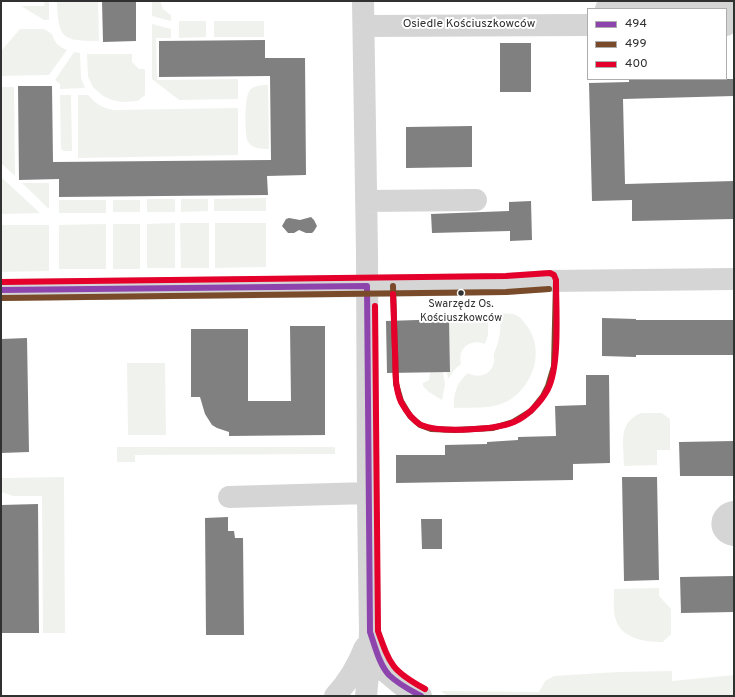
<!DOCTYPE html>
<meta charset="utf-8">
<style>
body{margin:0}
#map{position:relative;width:735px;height:697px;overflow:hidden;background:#fff;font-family:Overpass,sans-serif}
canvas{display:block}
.frame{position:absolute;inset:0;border:2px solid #313131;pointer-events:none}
.legend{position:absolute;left:587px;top:8px;width:140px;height:72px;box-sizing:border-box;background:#fff;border:1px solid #adadad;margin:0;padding:5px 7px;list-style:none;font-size:12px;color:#313131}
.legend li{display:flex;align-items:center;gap:8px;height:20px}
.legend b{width:20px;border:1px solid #adadad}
</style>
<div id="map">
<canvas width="735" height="697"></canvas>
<div class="frame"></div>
<ul class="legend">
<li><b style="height:5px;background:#8e44ad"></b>494</li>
<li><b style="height:5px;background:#7a4b2a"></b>499</li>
<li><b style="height:5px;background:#e4002b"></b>400</li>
</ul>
</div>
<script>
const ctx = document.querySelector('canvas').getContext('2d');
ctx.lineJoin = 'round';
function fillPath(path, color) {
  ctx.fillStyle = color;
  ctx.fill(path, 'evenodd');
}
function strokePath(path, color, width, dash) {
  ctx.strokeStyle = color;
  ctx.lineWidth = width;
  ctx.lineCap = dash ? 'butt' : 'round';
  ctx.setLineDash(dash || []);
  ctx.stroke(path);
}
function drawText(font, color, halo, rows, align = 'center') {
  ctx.font = font + ' Overpass,sans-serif';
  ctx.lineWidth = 4;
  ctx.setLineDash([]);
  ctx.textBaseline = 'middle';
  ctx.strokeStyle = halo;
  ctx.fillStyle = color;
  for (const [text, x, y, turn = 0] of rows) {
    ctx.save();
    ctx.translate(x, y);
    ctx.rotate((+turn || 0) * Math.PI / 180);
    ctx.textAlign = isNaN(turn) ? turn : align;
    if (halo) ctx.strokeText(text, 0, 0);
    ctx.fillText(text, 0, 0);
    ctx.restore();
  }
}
const green = new Path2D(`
 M45,1H49V20H44L21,6H44Z
 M57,1H98L99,41C62,41 58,39 57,1Z
 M152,1H160L163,9L171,15V21L152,16Z
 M179,21H206V37L179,38Z
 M214,21H264V37H214Z
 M152,24L171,29V38H156L157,80L238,79V99L179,100L152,79Z
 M20,29H44L52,34C54,42 59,47 67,50L49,75L1,76V51Z
 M74,52L80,53L81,78L85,88L60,89V84L55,80Z
 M87,54H132V62L139,69H145V95L138,101L122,102L112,100L103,96L93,87L88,77Z
 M268,85L269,149C260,149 252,149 247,140C245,130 244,97 250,90C255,85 262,85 268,85Z
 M1,87H14L15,176L1,163Z
 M60,95H71L72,151H64L61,149Z
 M78,95H88C95,103 102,108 113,110L238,108V155L78,158Z
 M1,177L40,213L1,214Z
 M22,183H49V209Z
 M266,198V211H214V199Z
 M147,199H175V212H147Z
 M181,199H208V211L181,212Z
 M59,200H106V213H59Z
 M113,200H140V212H113Z
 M175,223V268H147V224Z
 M180,223H209V268H181Z
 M215,223H266V267L215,268Z
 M106,224V269H59V225Z
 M113,224H140V269H113Z
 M1,225H49V271L1,272Z
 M445,313L488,314V335L485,344C471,338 457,348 461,364L455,369L448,379L447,372H450L449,320L445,319Z
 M501,313C506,314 512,313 516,315C521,317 524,322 527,326C544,349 535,383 511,399C495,410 473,407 454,408C453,394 457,382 468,373C478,379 492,375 494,362C495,359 493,356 494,353C501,338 500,329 501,313Z
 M127,363H165L166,435H128Z
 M430,372H443L445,384L442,400L429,392L423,386V383L429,380Z
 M641,413H662L670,419V450H657V465L624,466C624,444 617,423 641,413Z
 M117,447H335V454L135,455V462H117Z
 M64,477L65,633H43L42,496H13L1,492V478Z
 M659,588V596L671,609V634L663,642C645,642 620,639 615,617C613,608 614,598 614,589Z
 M672,671V681L734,675V696H447L441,691L539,692L545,681L554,676L618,672Z`);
const building = new Path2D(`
 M102,1H136V41L103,42Z
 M265,40V58H305L306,175L267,176L268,195L59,197V179L19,180L18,86H52L53,162L271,160L270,76L159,77V41Z
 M500,43H531V92H500Z
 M629,79H734V96L623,99L625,184L734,181V219L632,221V200L592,201L589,83L629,82Z
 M472,126V167L406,168V127Z
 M531,201L532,240L510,241V231L432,233L431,214L509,211V202Z
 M311,217L314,220L317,226L314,231L312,233H306L299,230L294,233H288L282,226L286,219L289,218L300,220Z
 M602,318L636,319V320H734V355H636V357L602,356Z
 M449,319L450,372L387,373L386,321Z
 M290,326H325V435L229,436V432L217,428L212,425L205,414L200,397H191V329H248V401H291Z
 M27,338L29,452L1,453V339Z
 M586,375H609L610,463L573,464V480L396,483V455H445V445L487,444V442L518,440V437L556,436L555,406L586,405Z
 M734,441V476H680L679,442Z
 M622,477H657L659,580L624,581Z
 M38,504L39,633H1V505Z
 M228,517V531H234L235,538H243L244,635H206L205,518Z
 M421,519H442V549H422Z
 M734,576V612L681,613L680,577Z`);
const minor = new Path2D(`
 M363,1L367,253L368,501L370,632L368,675L366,696
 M606,9L615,4L623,2L719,3C730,7 733,15 726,25
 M364,26L588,25
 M366,201L476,200
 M1,290L367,286L506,284L548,281L734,279
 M229,497L368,493
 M734,512C719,514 718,533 734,535
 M372,639L386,672L404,687
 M418,694L421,696
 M335,696C349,681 358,665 365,647`);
const bus1 = new Path2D(`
 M367,286L370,632C375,646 379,664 389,675C398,684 410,690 421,696
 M1,290L367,286`);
const bus2 = new Path2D(`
 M393,286L396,384L401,401L410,416L420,425L431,429L455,430L493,428L513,422L531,411L543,396L548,386L554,366L556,281
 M1,298L506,292L549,289`);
const bus3 = new Path2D(`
 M1,282L506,276L550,273L554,275L556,280C556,308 560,365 548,389C541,402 528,416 514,422C495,430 440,433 421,425C412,420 406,411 401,402C394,386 396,368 395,351C394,332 394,313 393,294
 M375,306L378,631C390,665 392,671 425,689`);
const markers = [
 [461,293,3.5,"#313131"]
];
const busNames = [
 ["Swarzędz Os.",461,305],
 ["Kościuszkowców",461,319]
];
const streetNames = [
 ["Osiedle Kościuszkowców",469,25]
];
fillPath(green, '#f0f3ed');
fillPath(building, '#808080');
strokePath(minor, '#d5d5d5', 22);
strokePath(bus1, '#8e44ad', 6);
strokePath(bus2, '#7a4b2a', 6);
strokePath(bus3, '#e4002b', 6);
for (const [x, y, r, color] of markers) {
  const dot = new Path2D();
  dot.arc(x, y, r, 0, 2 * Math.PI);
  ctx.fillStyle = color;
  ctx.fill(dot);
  strokePath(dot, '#fff', 1.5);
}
drawText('11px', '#313131', '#fff', busNames);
drawText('12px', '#313131', '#fff', streetNames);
</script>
